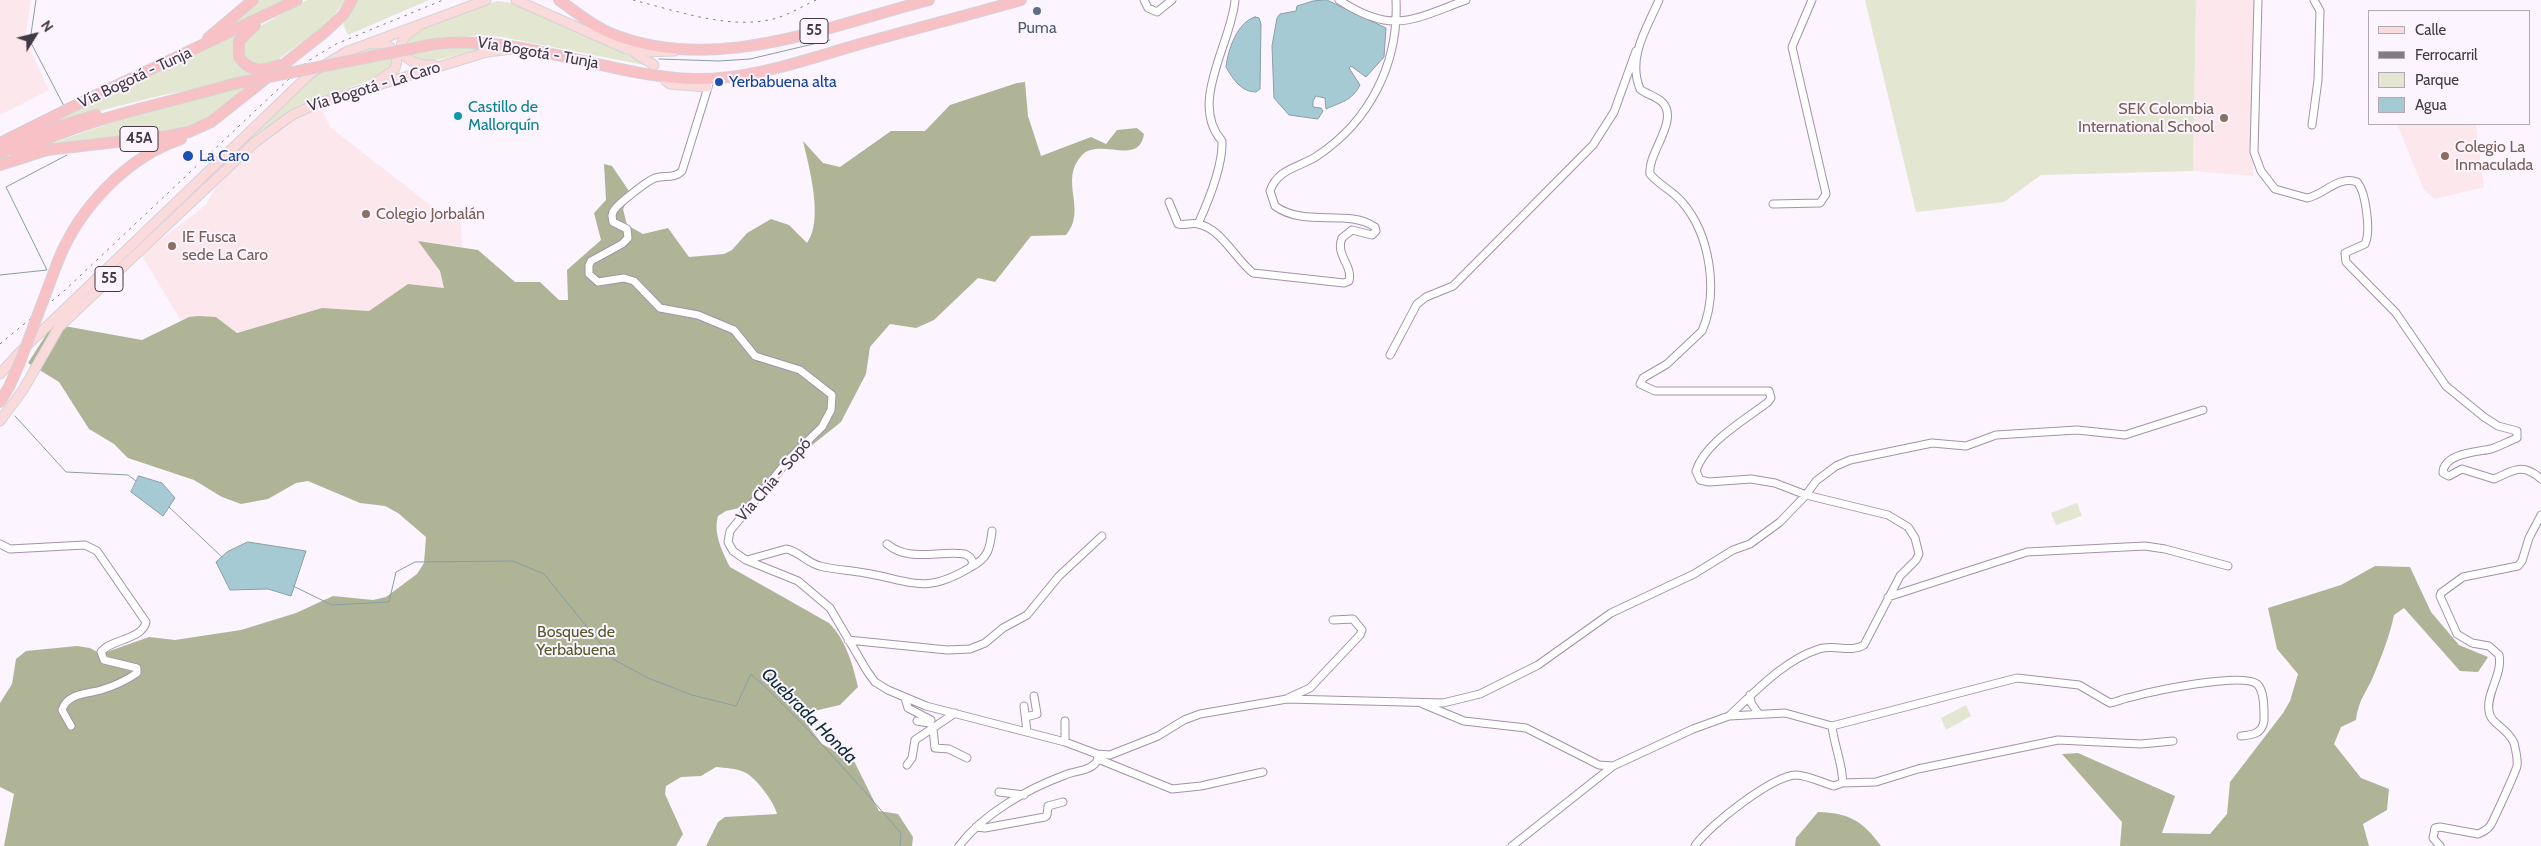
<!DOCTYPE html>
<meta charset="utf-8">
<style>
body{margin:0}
#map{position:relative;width:2541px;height:846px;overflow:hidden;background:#fcf4ff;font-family:Cabin,sans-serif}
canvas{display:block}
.legend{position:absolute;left:2368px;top:10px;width:162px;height:115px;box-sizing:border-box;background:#fcf4ff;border:1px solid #b1a9b4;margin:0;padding:6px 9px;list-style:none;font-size:15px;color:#413944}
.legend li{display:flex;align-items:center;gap:10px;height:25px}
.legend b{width:25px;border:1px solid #b1a9b4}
.north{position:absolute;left:10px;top:10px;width:50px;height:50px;-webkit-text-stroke:4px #fcf4ff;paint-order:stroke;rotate:54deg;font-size:14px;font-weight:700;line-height:20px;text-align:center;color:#413944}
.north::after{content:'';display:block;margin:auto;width:18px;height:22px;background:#413944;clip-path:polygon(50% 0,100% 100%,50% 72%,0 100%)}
</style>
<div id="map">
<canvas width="2541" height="846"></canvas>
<ul class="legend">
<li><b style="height:6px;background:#fbdadc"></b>Calle</li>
<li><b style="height:6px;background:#837b86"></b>Ferrocarril</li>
<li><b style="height:14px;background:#e3e6d0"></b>Parque</li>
<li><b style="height:14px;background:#a6cad3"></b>Agua</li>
</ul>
<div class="north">N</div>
</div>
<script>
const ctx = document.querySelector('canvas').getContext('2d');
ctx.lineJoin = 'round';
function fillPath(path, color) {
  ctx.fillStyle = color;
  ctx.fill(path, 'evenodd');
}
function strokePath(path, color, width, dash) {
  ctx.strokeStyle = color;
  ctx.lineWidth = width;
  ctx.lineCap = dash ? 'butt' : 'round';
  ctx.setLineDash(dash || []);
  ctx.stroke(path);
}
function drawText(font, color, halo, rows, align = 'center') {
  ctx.font = font + ' Cabin,sans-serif';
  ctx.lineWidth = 4;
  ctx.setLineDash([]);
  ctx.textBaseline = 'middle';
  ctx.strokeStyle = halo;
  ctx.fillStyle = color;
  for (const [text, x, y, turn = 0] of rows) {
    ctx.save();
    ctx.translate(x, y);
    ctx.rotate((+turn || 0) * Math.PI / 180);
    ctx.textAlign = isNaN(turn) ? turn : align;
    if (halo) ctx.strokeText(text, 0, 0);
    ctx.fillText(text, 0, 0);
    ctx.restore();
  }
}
const education = new Path2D(`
 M0,0H31L25,39L49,90L0,115Z
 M2196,0H2254L2253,176L2193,171Z
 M322,110L330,127L430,205L461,222L462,247L418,241L440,271L444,288L408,284L369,311L322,308L237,333L216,317H189L181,321L141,254L206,205L218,183L272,133L309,111Z
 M2397,124H2476L2484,187L2435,199L2424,190Z`);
const green = new Path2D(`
 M258,0H292L219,37Z
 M307,0H346L327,24L269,66L263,68L244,59L241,45L248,33Z
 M356,0H429L348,35L343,24L353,10Z
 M1865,0H2196L2193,171L2041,175L2004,202L1916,212Z
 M497,1L521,4L642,59L654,67L502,37L478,35L405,45L411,35L429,24Z
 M246,29L233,44C234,66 247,77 268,71L206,120L191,127L47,145L226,83L163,95L87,114L9,144Z
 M375,46L391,50L394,65L382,76L298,106L234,151L315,74L352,53Z
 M461,46L490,47L425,63L407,54Z
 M2077,503L2082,516L2056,525L2051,513Z
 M1966,705L1971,716L1946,730L1941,718Z`);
const forest = new Path2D(`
 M1025,82L1028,116L1041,156L1091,137L1106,144L1117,130L1137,128L1144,134C1139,167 1100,137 1082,155C1058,181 1088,209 1066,235L1031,236L995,282L978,278L934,320L916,328L890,324L870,347L866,374L841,422L772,477L752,505L726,511L718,516C713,533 722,551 730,567L829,623C846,640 853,665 858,687L840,705L814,711L809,727L822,744L854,761L879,811L898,814L913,837L912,846H706L718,822L725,817L777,814C775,803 755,776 744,772C736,768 725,768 716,767L701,776L681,777L666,786L665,794L683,834L676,846H4L14,794L0,787V703L12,684L16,659L26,651L77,646L90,648L101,654L149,637L175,640L241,630L296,613L333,596L373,600L386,597L417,574L424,563L426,537L398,513L385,506L360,503L308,481L296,483L268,499L241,504L222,497L194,480L128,458L114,444L89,429L59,382L28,363L53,324L142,340L189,317L198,316L216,317L237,333L322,308L369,311L408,284L444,288L440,271L418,241L478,250L515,282H540L559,300H568L567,270L601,240L594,213L606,200L604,164L612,166L631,194L623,209L627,225L643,234L668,228L689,257L724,254L732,250L747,233L771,219L789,225L807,243C824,220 809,167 803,141L823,163L840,167L891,131H925L950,105L1017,83Z
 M2375,566L2410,567L2431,612L2459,645L2488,657L2478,672L2460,671L2404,608L2394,615C2390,635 2381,658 2373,677C2365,695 2359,699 2356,720L2341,727L2334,744L2361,778L2389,789L2387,810L2363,824L2369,846H2120L2122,822L2062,754L2078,753L2175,796L2162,833L2210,834L2227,814L2230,782L2283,713L2290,701L2298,674L2277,649L2268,608L2341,585Z
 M1818,812C1849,813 1863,821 1881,846H1795L1796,838Z`);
const water = new Path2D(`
 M1327,0L1386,28L1384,57L1366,77L1351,66L1349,68L1360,85C1352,101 1341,102 1326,109L1325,98L1316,96L1313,101V107L1321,108L1323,111L1318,119L1289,115L1274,98L1272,46L1277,18L1280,14L1296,11L1297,6L1313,1Z
 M1255,17L1259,18L1261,24L1260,89L1256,92C1241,92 1233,79 1226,67C1228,50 1237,22 1255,17Z
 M139,476L162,483L175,498L163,516L131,492Z
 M248,542L306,551L291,596L268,589L230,590L216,562L227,552Z`);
const stream = new Path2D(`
 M36,0L30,41L64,106
 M659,59L719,61L750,59L830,40
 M0,275L47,270L6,187L67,155
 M15,416L66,472L128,475L136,481
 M169,507L222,557
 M293,586L332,605L389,602L396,572L415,562L513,561L544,574L613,659L648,678L692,695L736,706L751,674C805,723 853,778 901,833L900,846`);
const minor = new Path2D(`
 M1144,0L1148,8L1157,12L1172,0
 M1339,0C1392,35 1412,20 1466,0
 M1659,0C1647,28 1627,57 1640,89C1647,95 1657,96 1663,103C1679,121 1647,154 1650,174C1659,185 1673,191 1682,202C1710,234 1719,292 1702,331L1667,364L1643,378L1640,384L1655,391H1769L1771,398L1768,402C1745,420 1705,442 1696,471L1700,480L1709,482L1751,479L1775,483L1806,495L1888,515L1908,527L1915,538L1919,554L1916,560L1900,576L1864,645C1851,653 1833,644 1819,649C1784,660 1755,692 1729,716
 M2258,0L2254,152L2261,171L2275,189L2307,198C2324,195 2338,175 2357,182C2366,192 2371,232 2365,244L2345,253L2346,262L2396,313L2446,386L2484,417L2498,426L2517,431V438C2509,441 2500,446 2491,449C2478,452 2443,453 2443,473L2449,476L2462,469L2494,479C2513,471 2522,462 2541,479
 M709,84L682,171C674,179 665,175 655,178C647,181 619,203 614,210C611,214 612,217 613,222L627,229L628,238L622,244L591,261L589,265V274L598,282L624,278L634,281L660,308L698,315L734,330L755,356L800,370L832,395L831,410L822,427L790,458L730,531L728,542L733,551L746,560L798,581L830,608L867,671L875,682L888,690L926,706L1065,742L1097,754L1098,759C1092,772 1076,770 1065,775C1027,789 983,814 959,846
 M2312,125L2318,80L2320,11L2314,0
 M1169,202L1178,224C1185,226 1191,222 1198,224C1221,228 1236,260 1253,273L1344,283L1349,281C1353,265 1335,255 1342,238L1352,230L1372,235L1376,231L1375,227C1348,208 1305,228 1275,206L1270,191C1278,168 1299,168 1317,156C1370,121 1399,63 1396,0
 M1773,204L1820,203L1826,194L1792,47L1812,0
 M1198,224C1208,202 1223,165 1222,141C1188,103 1232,42 1235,0
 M1390,355L1417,304L1426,297L1453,286L1593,145L1614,112L1636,51
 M0,544L10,549L85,545L97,551L146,622C142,640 111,639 101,652L104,660L137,668V673C127,680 114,686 101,690C87,694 67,693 62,710L71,726
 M747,560L786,549C799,551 807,563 820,566C835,570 850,570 865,573C912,581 925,595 971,567L973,562L970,557L965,554C938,550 910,563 887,544
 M971,567C988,558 990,549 992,531
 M1888,597L2027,552L2145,546L2165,549L2228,566
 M848,640L947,650L970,649L985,643L1003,628L1027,615L1059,576L1102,536
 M1750,695L1751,703L1758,713
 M905,698L908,708L931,720L929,723L917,721
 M1288,698L1310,688L1360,635L1362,630L1353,619L1333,620
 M1423,704L1464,721L1526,728L1599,765L1613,766
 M1024,706L1027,732
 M1026,717L1037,714L1034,696
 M933,729L935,748L949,749L967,758
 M1065,742V721
 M1097,754L1110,755L1158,736L1184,720L1200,714L1287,699L1443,703L1480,694L1538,665L1611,613L1694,574L1733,550L1750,544L1780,522L1806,495L1816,481L1836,466L1850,460L1932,443L1966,446L1996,435L2077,430L2125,435L2203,410
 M1098,759L1172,789L1201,786L1263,772
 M907,765L912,758L915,740L955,713
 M1842,783L1876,782L1918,769L2058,740L2141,744L2173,741
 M999,792L1024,795
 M976,827L985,828L1045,817L1047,815L1048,806L1063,802
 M1512,846L1613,766L1693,729L1729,716L1785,713L1832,726L2017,678L2079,685L2110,703C2117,702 2124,698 2132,697C2153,691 2242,672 2257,684C2265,691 2264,711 2264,721C2262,734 2252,735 2241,736
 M1695,846C1708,826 1772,776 1796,775C1807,775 1823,783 1834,786L1842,783C1845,773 1833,741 1832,726
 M2440,846L2433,838L2435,828L2440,827L2478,834C2483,832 2487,830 2490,826C2493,822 2516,771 2517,766C2518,759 2516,751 2514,743C2508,728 2490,724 2489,711C2486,693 2503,674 2499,655L2489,646L2472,643L2457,634L2440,596L2441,593L2463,577L2518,566L2522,561L2529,538L2541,515`);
const major = new Path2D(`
 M516,0L624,48L642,52L675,51
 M415,29C387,44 407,68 433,65
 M374,44C391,42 402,54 394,70L375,83
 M635,53L654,65
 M666,81L670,84L707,87
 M0,374L19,353L311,73L346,52L486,0
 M0,421L23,390L59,327L254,143L292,115L316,104L487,52L512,49`);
const highway = new Path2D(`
 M559,0C576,12 591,25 610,33C713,76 828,26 929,0
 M255,25L239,41V57C250,73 263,71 279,65
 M208,38L253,0
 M435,44C523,34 606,76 694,79C748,80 802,61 853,46C909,30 965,16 1021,0
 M0,143L90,98L297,0
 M0,153L54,128L96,115
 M16,153C84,118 161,105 233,84
 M0,165L47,150L168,136L189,132L211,122L326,31L343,15L352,0
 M58,261C79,208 127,157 181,139
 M0,402L9,387`);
const rail = new Path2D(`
 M633,0C678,11 731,31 777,18C790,14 803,6 816,0
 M0,344L64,291L308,61L336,44L443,0`);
const highwayBridge = new Path2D(`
 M233,84L435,44
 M9,387L20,362L58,261`);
const markers = [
 [1037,11,5,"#5c6f8a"],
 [719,82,5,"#1a4fb4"],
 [458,116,5,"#0f9aa8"],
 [2224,118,5,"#8d6e63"],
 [188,156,6,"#1a4fb4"],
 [2445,156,5,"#8d6e63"],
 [366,214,5,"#8d6e63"],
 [172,246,5,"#8d6e63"]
];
const shields = [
 [814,31,28],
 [139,139,38],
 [109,279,28]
];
const shieldNames = [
 ["55",814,31],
 ["45A",139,139],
 ["55",109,279]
];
const serviceNames = [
 ["Puma",1037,28]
];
const streetNames = [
 ["Vía Bogotá - Tunja",538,53,10],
 ["Vía Bogotá - Tunja",135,78,-25],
 ["Vía Bogotá - La Caro",374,87,-17],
 ["Vía Chía - Sopó",774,480,-49]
];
const transitNames = [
 ["Yerbabuena alta",729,82],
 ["La Caro",199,156]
];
const cultureNames = [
 ["Castillo de",468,107],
 ["Mallorquín",468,125]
];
const educationNames = [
 ["SEK Colombia",2214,109,"right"],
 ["International School",2214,127,"right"],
 ["Colegio La",2455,147],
 ["Inmaculada",2455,165],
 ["Colegio Jorbalán",376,214],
 ["IE Fusca",182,237],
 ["sede La Caro",182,255]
];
const parkNames = [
 ["Bosques de",576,632],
 ["Yerbabuena",576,650]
];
const waterNames = [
 ["Quebrada Honda",809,716,45]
];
fillPath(education, '#fce7ec');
fillPath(green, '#e3e6d0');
fillPath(forest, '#b0b497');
fillPath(water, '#a6cad3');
strokePath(water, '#889ea8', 1);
strokePath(stream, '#889ea8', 1);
strokePath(minor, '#a491aa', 9);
strokePath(major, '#d5d3d6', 11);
strokePath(highway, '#d5d3d6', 12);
strokePath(minor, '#fff', 7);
strokePath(major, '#fbdadc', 9);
strokePath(highway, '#f8c1c5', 10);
strokePath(rail, '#837b86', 1, [2.5, 5]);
strokePath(highwayBridge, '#d5d3d6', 12, []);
strokePath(highwayBridge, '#f8c1c5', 10);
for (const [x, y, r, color] of markers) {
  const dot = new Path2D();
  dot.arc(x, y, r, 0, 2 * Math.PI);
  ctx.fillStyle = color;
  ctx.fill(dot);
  strokePath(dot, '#fcf4ff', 2);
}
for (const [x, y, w] of shields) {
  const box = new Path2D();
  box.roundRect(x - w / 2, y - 12.5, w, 25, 4);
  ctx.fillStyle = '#fcf4ff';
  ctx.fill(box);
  strokePath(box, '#413944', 1);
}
drawText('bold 15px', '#413944', null, shieldNames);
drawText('16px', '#4e5e75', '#fcf4ff', serviceNames);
drawText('16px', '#413944', '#fcf4ff', streetNames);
drawText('16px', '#164399', '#fcf4ff', transitNames, 'left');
drawText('16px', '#0d838f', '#fcf4ff', cultureNames, 'left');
drawText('16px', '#785e54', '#fcf4ff', educationNames, 'left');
drawText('16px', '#545928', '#fcf4ff', parkNames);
drawText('italic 18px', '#0b2f37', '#fcf4ff', waterNames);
</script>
